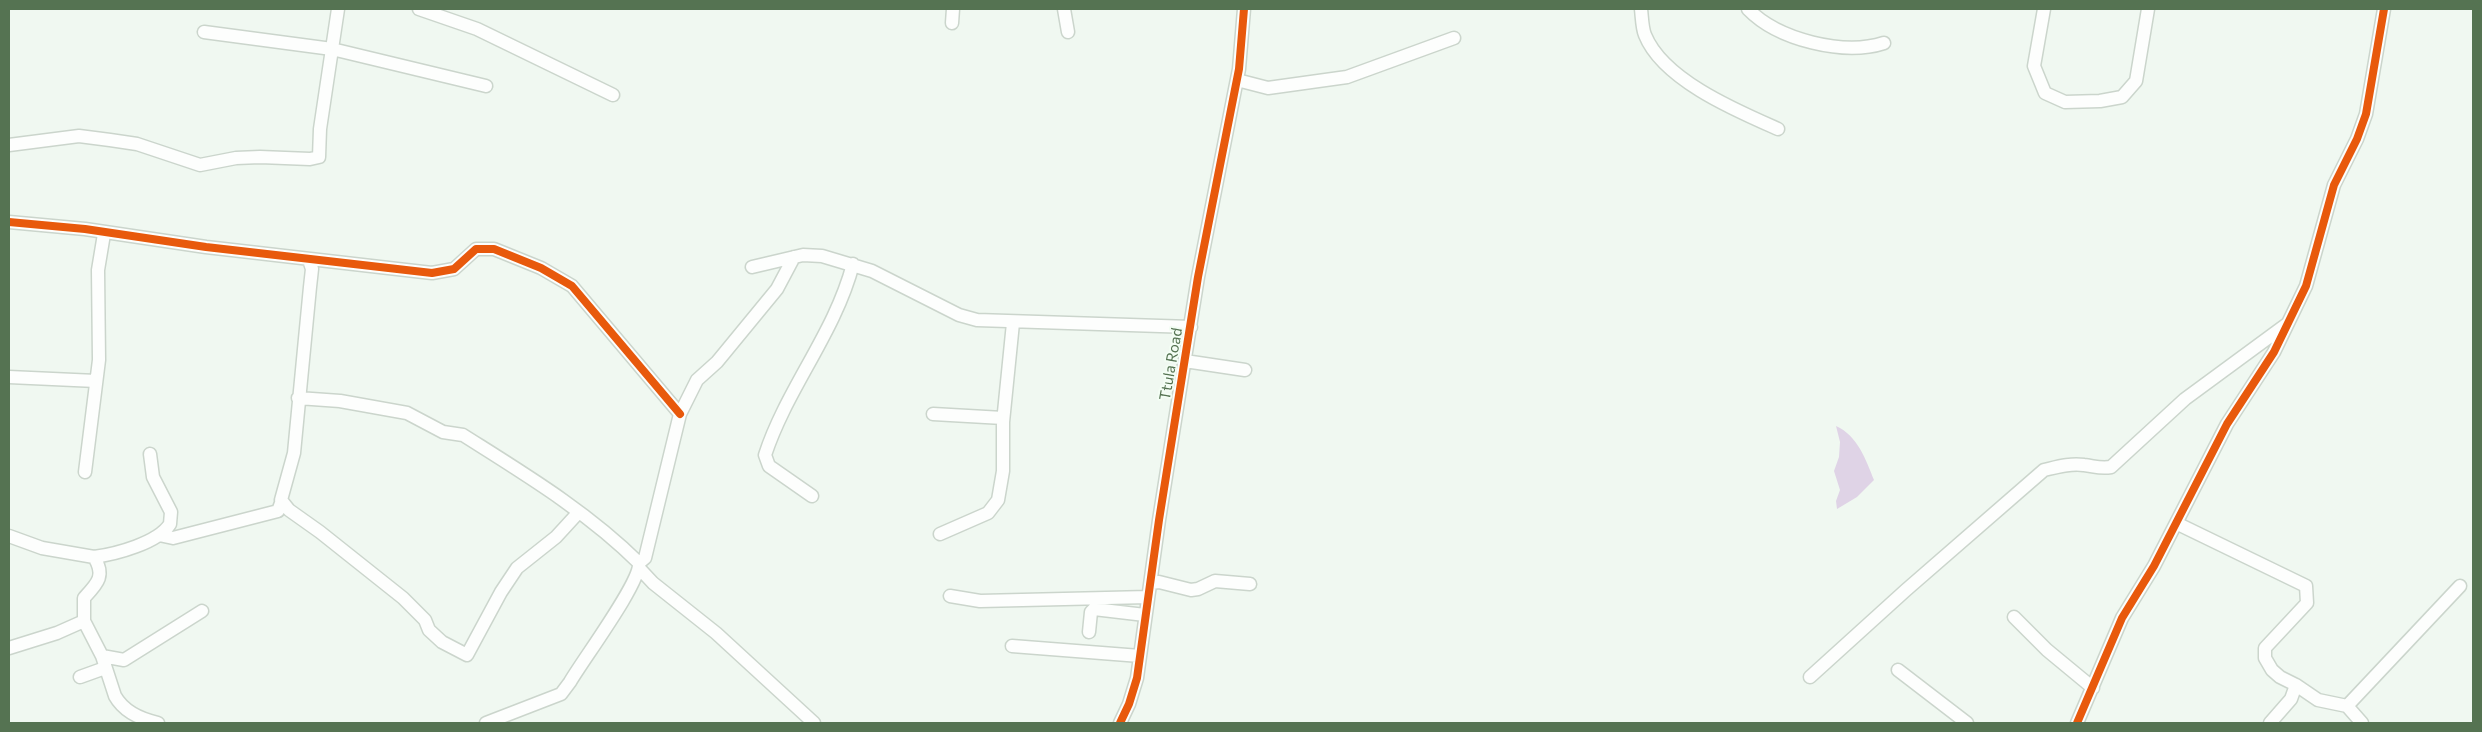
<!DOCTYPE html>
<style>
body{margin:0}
#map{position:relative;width:2482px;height:732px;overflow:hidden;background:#f0f8f1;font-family:Commissioner,sans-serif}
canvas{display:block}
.frame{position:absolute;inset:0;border:10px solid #557352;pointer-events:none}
</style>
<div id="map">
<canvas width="2482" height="732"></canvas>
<div class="frame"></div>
</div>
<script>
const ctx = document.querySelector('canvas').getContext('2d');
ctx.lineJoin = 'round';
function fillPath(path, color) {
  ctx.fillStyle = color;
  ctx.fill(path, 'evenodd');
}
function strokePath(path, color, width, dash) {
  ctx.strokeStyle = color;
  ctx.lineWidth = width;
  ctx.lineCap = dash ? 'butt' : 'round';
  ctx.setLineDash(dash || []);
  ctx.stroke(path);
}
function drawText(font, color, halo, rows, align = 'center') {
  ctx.font = font + ' Commissioner,sans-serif';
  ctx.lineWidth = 4;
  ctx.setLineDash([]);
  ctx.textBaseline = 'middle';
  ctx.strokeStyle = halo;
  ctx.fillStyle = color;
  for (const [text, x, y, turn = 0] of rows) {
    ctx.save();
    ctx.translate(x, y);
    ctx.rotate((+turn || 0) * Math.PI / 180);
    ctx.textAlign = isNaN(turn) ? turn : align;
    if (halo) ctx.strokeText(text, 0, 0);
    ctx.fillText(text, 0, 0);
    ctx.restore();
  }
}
const water = new Path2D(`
 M1836,426C1858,436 1866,460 1874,480L1857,497L1837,509L1836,501L1840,490L1834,471L1839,457L1840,442Z`);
const minor = new Path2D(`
 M419,9L477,29L613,95
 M1064,9L1068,32
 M1641,9C1642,17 1642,28 1645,35C1663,80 1737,111 1778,129
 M1748,9C1778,40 1844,56 1884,43
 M2044,9L2034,66L2045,93L2065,102L2100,101L2122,97L2136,81L2148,9
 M952,23L953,9
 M204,32L332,49L486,86
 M1237,80L1268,88L1347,77L1454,38
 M9,145L79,136L110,140L137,144L200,165L236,158L260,157L310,159L319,157L320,129L338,9
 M9,222L85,229L206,247L432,273L454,269L476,249H494L541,268L572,286L680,414
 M309,260L312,269L310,287L294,453L281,500L289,510L320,532L403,598L425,620L429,630L442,642L467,655L501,592L517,568L556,537L578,513
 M752,267L803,255L822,256L872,271L959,315L977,320L1191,327
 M1185,361L1245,370
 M9,377L96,381
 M298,398L340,401L407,413L443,432L463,435C523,473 588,512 639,563
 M933,414L1003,418
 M85,472L99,360L98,270L104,234L98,231
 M812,496L769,466L765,455C787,388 835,333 853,264
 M2176,523L2306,586L2307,603L2265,648V658L2272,670L2280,677L2296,685L2318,700L2347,706L2362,723
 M940,534L988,513L998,500L1003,471V422L1013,323
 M159,535L173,538L278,511L281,503
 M9,536L42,548L94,557C106,576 97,584 84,598V621L102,656L115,696C124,712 140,719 158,723
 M94,557C116,554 158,543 170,524L171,512L153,477L150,454
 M639,568L653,583L716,633L814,723
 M1151,583L1159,582L1191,590L1198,589L1215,581L1250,584
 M950,596L980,601L1148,597
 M2014,617L2047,650L2093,688
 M1089,632L1091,612L1094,609L1145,615
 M1012,646L1140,656
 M9,648L57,633L84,621
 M102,656L124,660L202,611
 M1898,670L1967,723
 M80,677L105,668
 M1810,677L1906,590L2044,470C2057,467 2070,463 2084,465C2094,466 2100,469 2111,467L2185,399L2287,324
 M2347,706L2460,586
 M486,723L561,694L570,682C582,661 641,582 639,563L645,558L680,414L697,380L717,362L777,289L794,257
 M1120,723L1129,704L1137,678L1159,520L1198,277L1239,69L1244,9
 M2077,723L2122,618L2154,566L2227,424L2274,352L2306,286L2334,185L2357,139L2366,114L2384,9
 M2270,723L2291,699L2296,685`);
const cycleway = new Path2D(`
 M9,222L85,229L206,247L432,273L454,269L476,249H494L541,268L572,286L680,414
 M1120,723L1129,704L1137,678L1159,520L1198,277L1239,69L1244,9
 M2077,723L2122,618L2154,566L2227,424L2274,352L2306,286L2334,185L2357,139L2366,114L2384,9`);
const streetNames = [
 ["Ttula Road",1171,364,-80]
];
fillPath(water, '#dfd3e6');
strokePath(minor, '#cbd5cc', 15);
strokePath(minor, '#fdfefd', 12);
strokePath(cycleway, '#e8590c', 8);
drawText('15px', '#557352', '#f3fdf4', streetNames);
</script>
